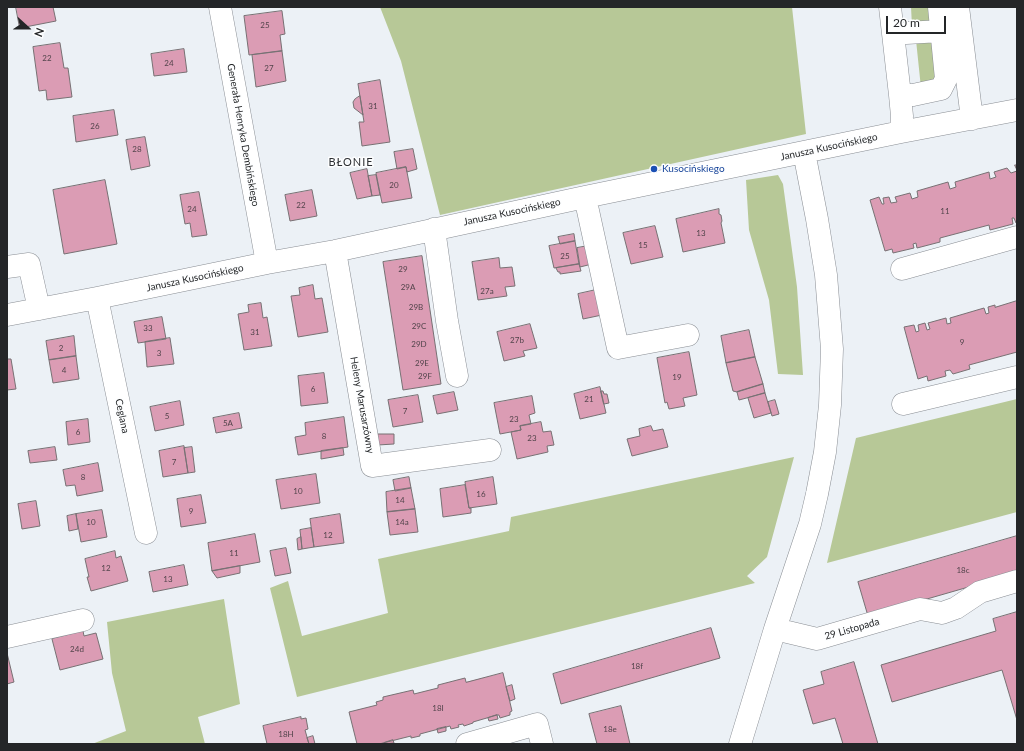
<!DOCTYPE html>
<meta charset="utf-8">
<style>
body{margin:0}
#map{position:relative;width:1024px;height:751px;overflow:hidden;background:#ecf1f6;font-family:Lato,sans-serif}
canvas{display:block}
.frame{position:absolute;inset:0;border:8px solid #242628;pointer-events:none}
.north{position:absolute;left:8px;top:8px;width:40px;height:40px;-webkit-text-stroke:3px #fdfeff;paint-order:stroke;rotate:111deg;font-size:11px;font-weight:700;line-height:16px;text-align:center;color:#242628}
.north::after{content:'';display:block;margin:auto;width:14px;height:18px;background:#242628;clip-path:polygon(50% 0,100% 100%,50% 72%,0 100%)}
.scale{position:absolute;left:886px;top:16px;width:60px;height:18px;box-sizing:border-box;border:2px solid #242628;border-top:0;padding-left:5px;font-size:12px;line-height:14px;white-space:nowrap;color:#242628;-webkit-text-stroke:3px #fdfeff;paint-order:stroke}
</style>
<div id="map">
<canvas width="1024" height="751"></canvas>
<div class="frame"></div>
<div class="north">N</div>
<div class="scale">20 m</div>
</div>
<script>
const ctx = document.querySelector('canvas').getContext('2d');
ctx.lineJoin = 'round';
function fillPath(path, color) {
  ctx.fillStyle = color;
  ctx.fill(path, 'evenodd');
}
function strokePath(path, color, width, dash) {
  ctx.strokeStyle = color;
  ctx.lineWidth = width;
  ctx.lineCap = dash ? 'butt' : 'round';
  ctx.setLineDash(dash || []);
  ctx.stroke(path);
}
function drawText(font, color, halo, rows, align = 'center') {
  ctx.font = font + ' Lato,sans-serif';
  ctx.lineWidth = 3;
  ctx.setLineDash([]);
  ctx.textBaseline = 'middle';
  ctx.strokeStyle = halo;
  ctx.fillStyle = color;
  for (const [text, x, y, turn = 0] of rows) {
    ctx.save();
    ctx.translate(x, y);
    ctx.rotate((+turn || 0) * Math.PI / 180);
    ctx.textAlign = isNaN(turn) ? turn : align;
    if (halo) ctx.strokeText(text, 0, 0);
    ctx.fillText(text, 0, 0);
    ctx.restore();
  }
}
const green = new Path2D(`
 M380,7H792L806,134L440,215L401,61Z
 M911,7H935L936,19L912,26Z
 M935,37L942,68L930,85L921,88L916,40Z
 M778,175L783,184L797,287L803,375L778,374L769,300L749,230L746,180Z
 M1017,399V512L827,563L856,438Z
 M794,457L767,557L747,576L755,583L297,697L270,588L288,581L302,636L388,613L378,559L509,531L511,517Z
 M224,599L240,704L198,717L205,744H92L126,731L112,673L107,622Z`);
const building = new Path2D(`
 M16,7H53L56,21L20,28Z
 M282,11L285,34L280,35L282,51L249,55L244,16Z
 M60,43L64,68H68L72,97L47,100L46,90L39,91L33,47Z
 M184,49L187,72L154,76L151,54Z
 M282,51L286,81L256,87L252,55Z
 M380,80L390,142L362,146L359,122H364L358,84Z
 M360,96L363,115L354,108L353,102L355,99Z
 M114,110L118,135L76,142L73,116Z
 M145,137L150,166L131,170L126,140Z
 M413,149L417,169L407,172L406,167L397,169L394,152Z
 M1015,165H1017V222L1016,223L1014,218H1012L1013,224L990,230L989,225L940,238V242L917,248L916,243L913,244L914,248L893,253L892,249L885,251L870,200L879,197L882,204H884L883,198L889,197L891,203L897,202L895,197L910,193L912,199L918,197L917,191L948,182L950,189L956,187L955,182L989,172L990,179L996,177L994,172L1007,168L1011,173L1017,171Z
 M406,167L412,198L382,203L376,173Z
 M367,169L372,196L357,199L350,173Z
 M376,175L380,195L372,196L368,176Z
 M105,180L117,244L64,254L53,190Z
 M312,190L317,216L290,221L285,195Z
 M199,192L207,235L192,237L190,223L185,224L180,195Z
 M719,209V214L721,215L722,221L721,223L725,243L683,252L676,219Z
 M655,226L663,257L631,264L623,233Z
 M574,234L575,241L560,244L558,237Z
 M575,241L579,264L554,268L549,246Z
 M588,246L592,264L580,267L577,248Z
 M422,256L441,384L403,390L383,262Z
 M499,258L500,268L512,267L515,286L505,287L507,296L478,300L472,262Z
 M579,264L581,271L560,274V272H558L556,268Z
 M313,285L315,299L322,298L328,332L298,337L291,296L300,295L299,288Z
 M596,290L602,315L583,319L578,294Z
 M1017,301V352L969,365L970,369L953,374L950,370L945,371L946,376L928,381L927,376L918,379L904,327L914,325L916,332L919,331L918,325L925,323L927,330L930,329L928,323L946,318L947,324L951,323L950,318L984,308L986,314L989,313L988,307L995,305V307Z
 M261,303L263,318L267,317L272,346L244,350L238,314L249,312L248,305Z
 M162,317L166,339L138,343L134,322Z
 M530,324L537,348L523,351L525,356L504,361L497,332Z
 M749,330L755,357L726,363L721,336Z
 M74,336L76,356L49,360L46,341Z
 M170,338L174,364L147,367L145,342Z
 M689,352L697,395L683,398L685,406L669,409L667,402L665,403L657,358Z
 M76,356L79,379L53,383L49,360Z
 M755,357L763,384L737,392L733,391L726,363Z
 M7,359H11L16,389L7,390Z
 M324,373L328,403L301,406L298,376Z
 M763,384L765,393L739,400L737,392Z
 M600,387L606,413L580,419L574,394Z
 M601,391H603L604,394H607L609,403L604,404Z
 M454,392L458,410L437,414L433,396Z
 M765,393L771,413L754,418L748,398Z
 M418,395L423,422L393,427L388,400Z
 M532,396L535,413L529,415L531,424L520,426L521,430L500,434L494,403Z
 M775,400L779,414L772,416L768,402Z
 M180,401L184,425L155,431L150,407Z
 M239,413L242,428L216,433L213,418Z
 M344,417L348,447L298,455L295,437L306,435L305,423Z
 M88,419L90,442L68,445L66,422Z
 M541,422L543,432L551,431L554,445L547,446L548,452L517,459L511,432L521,430L520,426Z
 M651,426L653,431L663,429L668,447L632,456L627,439L640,436L639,429Z
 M378,434H394V444L378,445Z
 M184,446L188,473L163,477L159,451Z
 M55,447L57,460L30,463L28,451Z
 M192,447L195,472L188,473L184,448Z
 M343,448L344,455L321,459V451Z
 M98,463L103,491L77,496L75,485L66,486L63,470Z
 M316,474L320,503L281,509L276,480Z
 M409,477L411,488L395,491L393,480Z
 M493,477L497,504L469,508L465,482Z
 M465,485L469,508H471V513L443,517L440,489Z
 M411,488L415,509L387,512L386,492Z
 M201,495L206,523L181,527L177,499Z
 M36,501L40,526L22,529L18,504Z
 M415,509L418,532L390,535L387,512Z
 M102,510L107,537L81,542L76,514Z
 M76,514L78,529L69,531L67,516Z
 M340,514L344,543L314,547L310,519Z
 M311,528L314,547L302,549L300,530Z
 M255,534L260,562L212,571L208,543Z
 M1017,536V573L868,616L858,582Z
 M301,537L302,549L298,550L297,539Z
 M286,548L291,573L275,576L270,551Z
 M115,551L116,558L121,556L128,581L91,591L87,577H89L85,559Z
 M184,565L188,585L153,592L149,572Z
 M240,566V573L217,578L212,571Z
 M1017,612V720L1002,670L892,702L881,665L996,631L993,619Z
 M711,628L720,658L561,704L553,674Z
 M83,631L84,636L96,633L103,659L60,670L52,639Z
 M7,653L14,682L7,684Z
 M854,662L878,744H843L835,718L813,724L803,690L824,684L821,672Z
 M503,673L512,711L510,712V715L500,718L499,715H497L473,722V723L464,726L463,724L458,725L459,727L451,729L450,726L420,734V736L411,738V736L379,744H357L349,712L377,705L376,702L383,700V697L413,690L414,694L438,688V685L465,678L466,682Z
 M512,685L515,699L510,701L506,687Z
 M621,706L630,744H597L589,714Z
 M497,715L498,719L489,721L488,718Z
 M301,717V719L306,718L308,729L305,730L309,744H267L263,726Z
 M446,727V731L438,733L437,729Z
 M313,736L315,744H309L307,738Z
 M393,740L394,743L384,744V743Z`);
const minor = new Path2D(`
 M220,7L267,263
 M890,7L900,95L902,116L901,132
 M958,7L972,119
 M906,33L941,31
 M900,95H913L941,89L946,79L939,7
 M585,197L618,348L688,335
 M434,229L447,321L457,376
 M335,251L372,466L490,450
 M7,267L29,264L39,309
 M902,269L1017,237
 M97,298L146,533
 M7,315L97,298L267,263L335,251L585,197L901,132L1017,110
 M903,404L1017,377
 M775,629L817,639L920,609L942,613L956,608L980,592L1017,581
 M7,637L83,620
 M467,744L537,724L542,744
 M740,744L775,629L810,524L817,494L825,452L830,405L832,349L826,275L817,219L804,152`);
const markers = [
 [654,169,4,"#1a4fb4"]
];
const numberNames = [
 ["25",265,25],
 ["22",47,58],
 ["24",169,63],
 ["27",269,68],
 ["31",373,106],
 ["26",95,126],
 ["28",137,149],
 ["20",394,185],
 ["22",301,205],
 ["24",192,209],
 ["11",945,211],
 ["13",701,233],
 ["15",643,245],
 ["25",565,256],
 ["29",403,269],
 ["29A",408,287],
 ["27a",487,291],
 ["29B",416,307],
 ["29C",419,326],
 ["33",148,328],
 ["31",255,332],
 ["27b",517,340],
 ["9",962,342],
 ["29D",419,344],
 ["2",61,348],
 ["3",159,353],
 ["29E",422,363],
 ["4",64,370],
 ["29F",425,376],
 ["19",677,377],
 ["6",313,389],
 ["21",589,399],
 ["7",405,411],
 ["5",167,416],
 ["23",514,419],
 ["5A",228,423],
 ["6",78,432],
 ["8",324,436],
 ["23",532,438],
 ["7",174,462],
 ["8",83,477],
 ["10",298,491],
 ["16",481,494],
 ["14",400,500],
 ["9",191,511],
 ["10",91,522],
 ["14a",402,522],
 ["12",328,535],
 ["11",234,553],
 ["12",106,568],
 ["18c",963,570],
 ["13",168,579],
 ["24d",77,649],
 ["18f",637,666],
 ["18I",438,708],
 ["18e",610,729],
 ["18H",286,734]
];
const streetNames = [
 ["Generała Henryka Dembińskiego",243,135,80],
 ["Janusza Kusocińskiego",829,147,-12],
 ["Janusza Kusocińskiego",512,212,-12],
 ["Janusza Kusocińskiego",195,278,-12],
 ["Heleny Marusarzówny",362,405,80],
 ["Ceglana",122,416,78],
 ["29 Listopada",852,629,-16]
];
const transitNames = [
 ["Kusocińskiego",662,169]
];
const neighbourhoodNames = [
 ["BŁONIE",351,162]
];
fillPath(green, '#b7c897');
fillPath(building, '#db9cb4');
strokePath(building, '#777073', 1);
strokePath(minor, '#8a8e94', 23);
strokePath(minor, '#fff', 22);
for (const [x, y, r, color] of markers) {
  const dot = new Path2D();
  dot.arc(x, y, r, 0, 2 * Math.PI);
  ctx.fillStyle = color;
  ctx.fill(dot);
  strokePath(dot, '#fdfeff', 1.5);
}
drawText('8px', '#52444b', null, numberNames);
drawText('10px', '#242628', '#fdfeff', streetNames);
drawText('10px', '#164399', '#fdfeff', transitNames, 'left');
ctx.letterSpacing = '1px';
drawText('11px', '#2b2e32', '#fdfeff', neighbourhoodNames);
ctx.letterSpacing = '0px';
</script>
